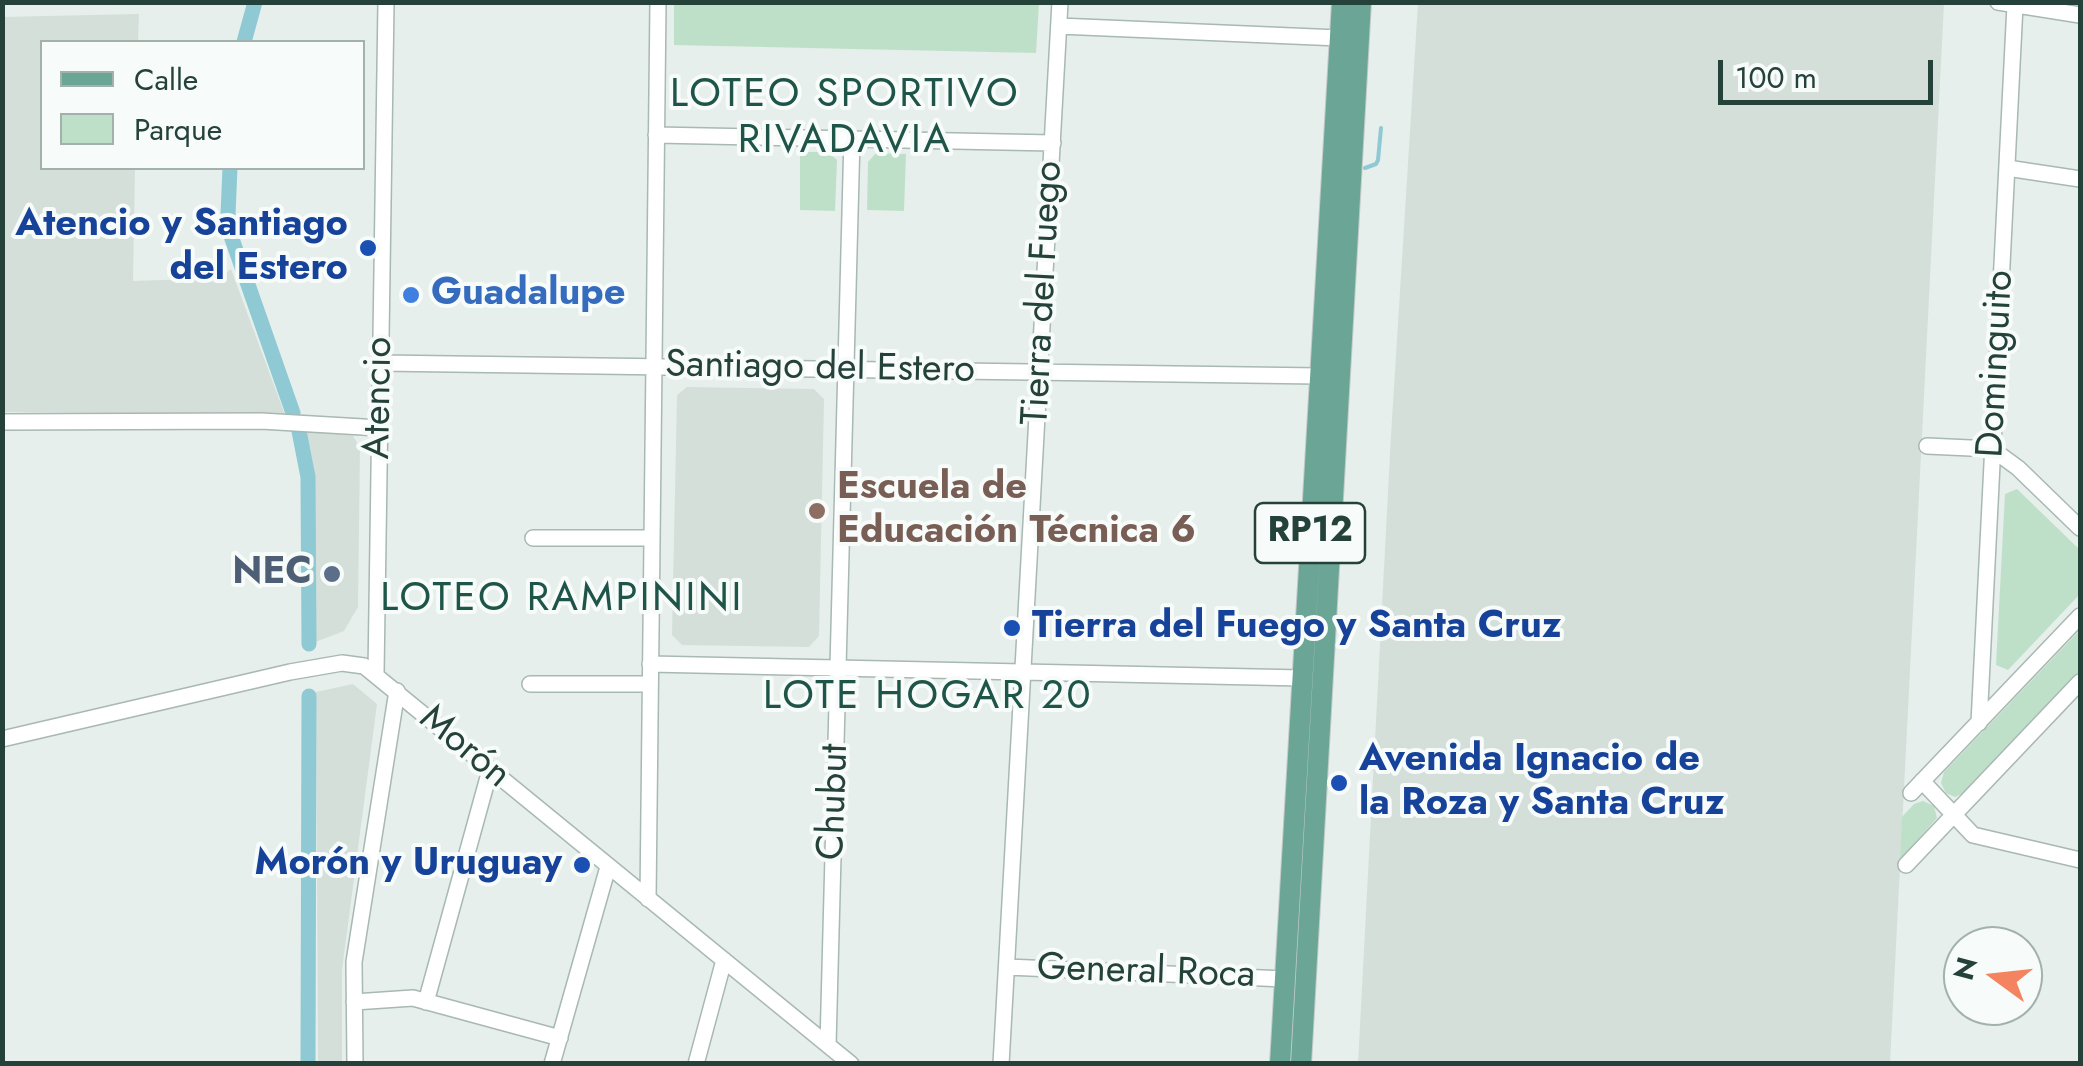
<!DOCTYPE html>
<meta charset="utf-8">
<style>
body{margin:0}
#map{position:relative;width:2083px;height:1066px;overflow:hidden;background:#e6efeb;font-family:Jost,sans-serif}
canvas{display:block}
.frame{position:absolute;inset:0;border:5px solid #24423a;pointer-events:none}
.legend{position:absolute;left:40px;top:40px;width:325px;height:130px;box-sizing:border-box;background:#f7fbf9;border:2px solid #a3b1ad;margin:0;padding:12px 18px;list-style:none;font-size:30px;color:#24423a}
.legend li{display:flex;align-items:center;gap:20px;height:50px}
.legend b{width:50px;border:2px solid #a3b1ad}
.north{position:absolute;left:1943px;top:926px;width:100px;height:100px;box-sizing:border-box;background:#f7fbf9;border:2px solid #a3b1ad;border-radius:50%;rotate:285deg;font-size:28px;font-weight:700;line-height:40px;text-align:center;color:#24423a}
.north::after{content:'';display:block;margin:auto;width:35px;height:45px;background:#f4845f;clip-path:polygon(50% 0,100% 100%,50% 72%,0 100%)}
.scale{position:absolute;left:1718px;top:60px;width:215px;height:45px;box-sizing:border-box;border:5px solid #24423a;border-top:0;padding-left:12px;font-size:30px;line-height:35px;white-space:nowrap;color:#24423a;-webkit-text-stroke:8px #f7fbf9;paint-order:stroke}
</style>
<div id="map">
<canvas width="2083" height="1066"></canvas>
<div class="frame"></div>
<ul class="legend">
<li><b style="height:12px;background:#6aa596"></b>Calle</li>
<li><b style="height:28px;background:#bfe0c8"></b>Parque</li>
</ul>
<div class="north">N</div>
<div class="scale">100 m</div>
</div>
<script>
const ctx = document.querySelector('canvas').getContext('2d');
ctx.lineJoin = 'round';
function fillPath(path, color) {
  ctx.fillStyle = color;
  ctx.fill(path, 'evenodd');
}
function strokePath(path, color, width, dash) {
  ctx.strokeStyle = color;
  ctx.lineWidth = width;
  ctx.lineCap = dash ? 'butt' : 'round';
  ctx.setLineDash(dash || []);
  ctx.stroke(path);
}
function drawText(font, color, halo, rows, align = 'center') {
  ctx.font = font + ' Jost,sans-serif';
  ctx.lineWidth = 8;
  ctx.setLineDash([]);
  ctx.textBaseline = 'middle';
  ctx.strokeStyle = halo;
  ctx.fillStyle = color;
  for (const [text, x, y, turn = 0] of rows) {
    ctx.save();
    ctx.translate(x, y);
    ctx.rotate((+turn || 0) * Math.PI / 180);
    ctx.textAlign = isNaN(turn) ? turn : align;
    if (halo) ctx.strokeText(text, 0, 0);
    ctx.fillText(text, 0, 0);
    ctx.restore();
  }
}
const built = new Path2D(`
 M1418,3H1944L1890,1063L1358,1064L1391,435Z
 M139,14L138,42H42V168H135L133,281L219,278L231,269L285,415L3,412L2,17Z
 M687,387L814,389L824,399L819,636L809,647L682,645L672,635L677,395Z
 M295,430L352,434L360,448L358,607L344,631L305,646L304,464Z
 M353,684L377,704L342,970V1063H318L316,692Z`);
const green = new Path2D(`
 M674,3H1039L1036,53L674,45Z
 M800,152H828L837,160L835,211L800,210Z
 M876,153L906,154L904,211L867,210L868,162Z
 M2017,489L2080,550V594L2008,670L1996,665L2005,494Z
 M2080,630V671L1964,793L1955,797L1946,793L1941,783L1944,772Z
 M1923,801L1934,806L1937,818L1900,860L1902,817L1914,804Z`);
const stream = new Path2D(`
 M1365,168L1376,164L1378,160L1381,128
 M1290,1064L1302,859`);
const canal = new Path2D(`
 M244,42L255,2
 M230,168L228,214L231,236L293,413
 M299,431L308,477L309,644
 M308,1064L309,696`);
const minor = new Path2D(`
 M1998,2L2080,15
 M1059,26L1339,38
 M656,135L1053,143
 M2007,168L2080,179
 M381,363L1319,376
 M2,422L261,421L380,428
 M1927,446L1992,449L2018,468L2080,528
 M533,538H652
 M650,664L1302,678
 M376,673L386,2
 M530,684H650
 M1979,723L2015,5
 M2,739L290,672L342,663L364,666L851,1064
 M1922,781L1973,835L2080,860
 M1911,793L2080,616
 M1906,865L2080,682
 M648,899L658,2
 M1007,967L1285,979
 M354,1002L413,998L560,1038
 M426,1002L490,770
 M828,1045L852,138
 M355,1064L354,962L397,691
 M552,1064L608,867
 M696,1064L724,960
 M1001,1064L1060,2`);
const major = new Path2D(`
 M1280,1064L1342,2
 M1301,1064L1361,2`);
const markers = [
 [368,248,10,"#1a4fb4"],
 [411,295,10,"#3f7fe0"],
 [817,511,10,"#8d6e63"],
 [332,574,10,"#5c6f8a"],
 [1012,628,10,"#1a4fb4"],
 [1339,783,10,"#1a4fb4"],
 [582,865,10,"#1a4fb4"]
];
const shields = [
 [1310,533,110]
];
const shieldNames = [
 ["RP12",1310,533]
];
const transitNames = [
 ["Atencio y Santiago",348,226],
 ["del Estero",348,270],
 ["Tierra del Fuego y Santa Cruz",1032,628,"left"],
 ["Avenida Ignacio de",1359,761,"left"],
 ["la Roza y Santa Cruz",1359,805,"left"],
 ["Morón y Uruguay",562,865]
];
const streetNames = [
 ["Tierra del Fuego",1044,293,-87],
 ["Dominguito",1997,364,-87],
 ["Santiago del Estero",820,369,1],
 ["Atencio",380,398,-89],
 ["Morón",464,748,40],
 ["Chubut",835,802,-88],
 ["General Roca",1146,973,2]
];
const shopNames = [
 ["Guadalupe",431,295]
];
const educationNames = [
 ["Escuela de",837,489],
 ["Educación Técnica 6",837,533]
];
const serviceNames = [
 ["NEC",312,574]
];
const neighbourhoodNames = [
 ["LOTEO SPORTIVO",845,96],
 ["RIVADAVIA",845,142],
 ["LOTEO RAMPININI",562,600],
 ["LOTE HOGAR 20",928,698]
];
fillPath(built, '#d4dfda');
fillPath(green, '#bfe0c8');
strokePath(stream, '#8ec9d4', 4);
strokePath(canal, '#8ec9d4', 15);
strokePath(minor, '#a8b8b2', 18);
strokePath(major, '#c2cac8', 22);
strokePath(minor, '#fff', 15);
strokePath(major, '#6aa596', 20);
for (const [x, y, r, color] of markers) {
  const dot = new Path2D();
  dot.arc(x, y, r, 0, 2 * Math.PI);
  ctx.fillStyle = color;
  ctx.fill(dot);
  strokePath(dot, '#f7fbf9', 4);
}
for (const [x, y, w] of shields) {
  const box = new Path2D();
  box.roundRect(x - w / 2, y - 30, w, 60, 8);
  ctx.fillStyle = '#f7fbf9';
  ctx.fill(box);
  strokePath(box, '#24423a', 2.5);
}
drawText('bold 35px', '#24423a', null, shieldNames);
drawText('bold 38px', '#164399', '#f7fbf9', transitNames, 'right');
drawText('38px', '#24423a', '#f7fbf9', streetNames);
drawText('bold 38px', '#366cbe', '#f7fbf9', shopNames, 'left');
drawText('bold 38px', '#785e54', '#f7fbf9', educationNames, 'left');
drawText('bold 38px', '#4e5e75', '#f7fbf9', serviceNames, 'right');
ctx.letterSpacing = '2.5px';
drawText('40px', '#1f5548', '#f7fbf9', neighbourhoodNames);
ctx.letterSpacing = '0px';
</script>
